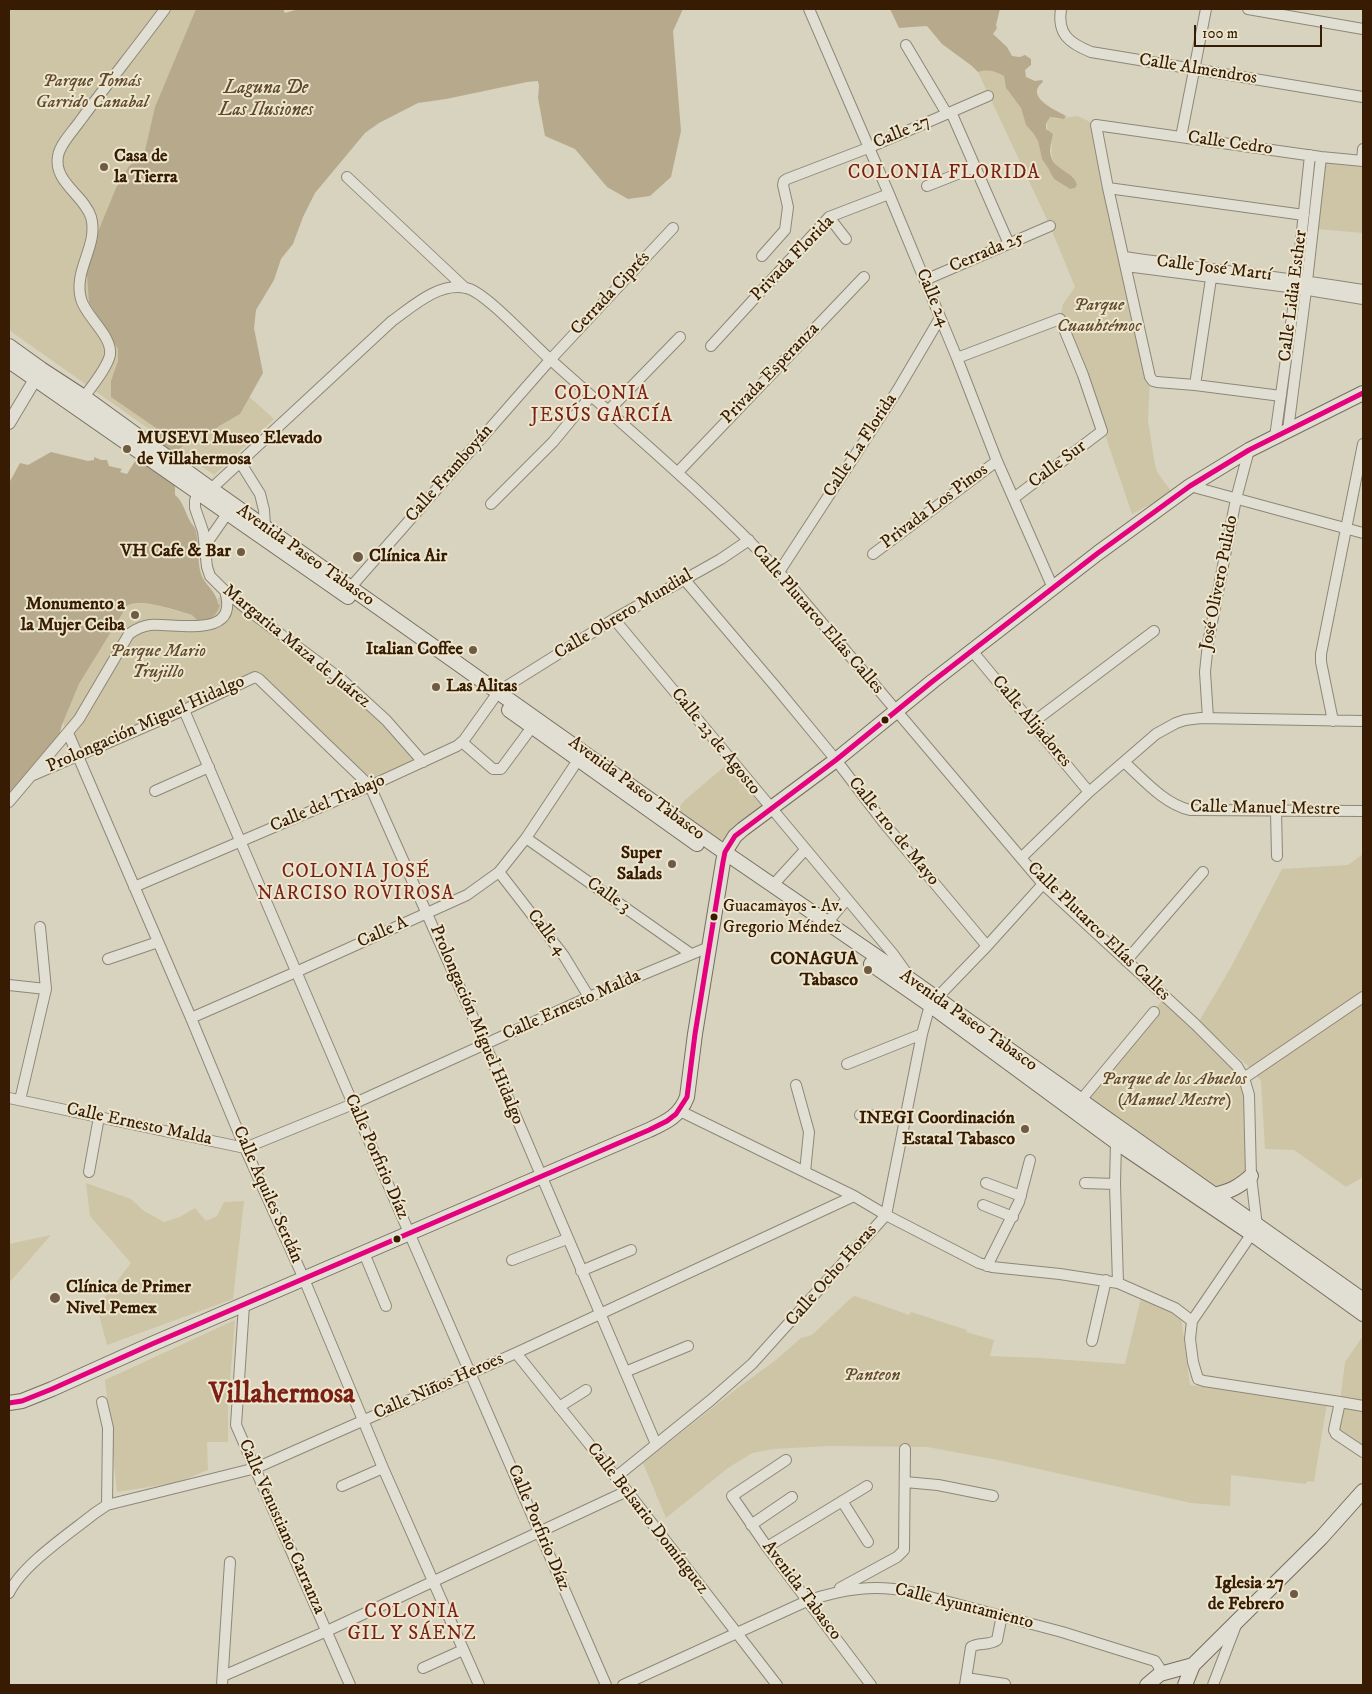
<!DOCTYPE html>
<meta charset="utf-8">
<style>
body{margin:0}
#map{position:relative;width:1372px;height:1694px;overflow:hidden;background:#d8d3be;font-family:"IM FELL DW Pica",serif}
canvas{display:block}
.frame{position:absolute;inset:0;border:10px solid #371b02;pointer-events:none}
.scale{position:absolute;left:1194px;top:25px;width:128px;height:22px;box-sizing:border-box;border:2px solid #371b02;border-top:0;padding-left:6px;font-size:15px;line-height:18px;white-space:nowrap;color:#371b02;-webkit-text-stroke:4px #ede6ce;paint-order:stroke}
</style>
<div id="map">
<canvas width="1372" height="1694"></canvas>
<div class="frame"></div>
<div class="scale">100 m</div>
</div>
<script>
const ctx = document.querySelector('canvas').getContext('2d');
ctx.lineJoin = 'round';
function fillPath(path, color) {
  ctx.fillStyle = color;
  ctx.fill(path, 'evenodd');
}
function strokePath(path, color, width, dash) {
  ctx.strokeStyle = color;
  ctx.lineWidth = width;
  ctx.lineCap = dash ? 'butt' : 'round';
  ctx.setLineDash(dash || []);
  ctx.stroke(path);
}
function drawText(font, color, halo, rows, align = 'center') {
  ctx.font = font + ' "IM FELL DW Pica",serif';
  ctx.lineWidth = 4;
  ctx.setLineDash([]);
  ctx.textBaseline = 'middle';
  ctx.strokeStyle = halo;
  ctx.fillStyle = color;
  for (const [text, x, y, turn = 0] of rows) {
    ctx.save();
    ctx.translate(x, y);
    ctx.rotate((+turn || 0) * Math.PI / 180);
    ctx.textAlign = isNaN(turn) ? turn : align;
    if (halo) ctx.strokeText(text, 0, 0);
    ctx.fillText(text, 0, 0);
    ctx.restore();
  }
}
const green = new Path2D(`
 M9,9H213L245,393L274,419L214,475L9,330Z
 M986,69L999,72L1004,76L1008,91L1021,108L1026,125L1033,133L1038,141L1042,159L1048,168L1054,179L1070,189L1075,188L1077,185C1075,173 1061,173 1055,163C1049,154 1053,148 1051,140C1049,130 1044,126 1050,117L1056,119L1078,116L1096,125L1150,377L1148,420L1154,459L1157,472L1171,491L1161,499L1132,514L1098,414L1060,319L1063,304L1075,287L1050,226L978,72Z
 M1321,160L1363,165V233L1316,229Z
 M225,591L341,679L423,762L370,786L259,679L78,757L63,723L79,684L127,606C139,597 178,612 192,615L217,600Z
 M731,761L771,809L717,847L673,815L685,800Z
 M1363,854V1177L1346,1187L1294,1150L1265,1149L1261,1081L1250,1068L1199,1021L1230,969L1282,869L1348,865Z
 M1165,997L1244,1078L1251,1176L1213,1195L1081,1100Z
 M86,1183L131,1199L144,1211L164,1222L180,1217L195,1208L206,1221L217,1216L224,1202L244,1201L233,1299L107,1345L97,1307L131,1263L90,1216Z
 M51,1235L9,1283V1244Z
 M855,1296L909,1315L911,1312L967,1330L966,1332L994,1340L990,1356L1041,1358L1125,1364L1141,1298L1181,1317L1190,1385L1327,1403L1314,1482L1308,1481L1306,1484L1231,1475L1230,1506L1191,1503L998,1460L927,1447L830,1446L773,1449L752,1453L728,1468L666,1518L643,1463L735,1390L776,1360L801,1338L812,1335L852,1297Z
 M235,1320L228,1405V1442H207L208,1470L179,1482L117,1492L105,1380Z
 M1363,1336V1452L1336,1434L1345,1362Z`);
const water = new Path2D(`
 M196,9H283L285,13L299,9H683L673,31L681,131L671,177L650,196L628,199L607,187L575,149L545,136L538,98L539,86L538,81L527,82L446,99L418,103L379,123L365,133L315,193L303,217L293,244L281,259L274,280L256,310L254,328L263,373L240,414L219,426L215,430L196,435L179,449L175,456V495C183,501 185,512 190,521C192,525 195,527 196,531C199,546 197,560 201,574C205,586 216,590 218,604L220,605C216,617 210,620 198,621L192,615C177,611 139,597 127,606L79,684L62,725L55,749L9,806V483L20,463L28,465L51,452L88,461L94,460V457L101,460H107L109,466L122,469L120,472L127,474L156,428L111,397V381L118,361V349L89,303L86,261L116,188L129,166L144,155L155,107Z
 M890,9H1000L996,25L997,28L993,34L1007,47L1012,56L1020,57L1025,55L1031,59V65L1025,70L1026,77L1035,81L1042,80L1043,82C1023,97 1058,111 1066,116L1064,119L1050,117L1046,124V129L1053,134C1052,139 1050,146 1050,151C1051,171 1074,170 1077,185L1075,188L1070,189L1054,179L1048,168L1042,159L1038,141L1033,133L1026,125L1021,108L1006,88L1004,76C996,71 987,69 978,72L972,66L942,44L927,26L899,28Z`);
const minor = new Path2D(`
 M809,9L889,194L957,358L997,461L1053,588
 M1061,9C1057,34 1069,43 1091,52L1363,97
 M1248,9L1363,29
 M906,45L947,114
 M951,112L1009,244
 M1181,137L1206,9
 M1362,161L1363,149
 M347,177L464,287
 M927,186L975,167
 M1108,188L1304,215
 M829,217L846,239
 M762,256L785,230L788,207L783,185L784,181L787,179L868,148L988,96
 M1125,257C1204,269 1284,277 1363,290
 M1126,266L1296,288L1363,299
 M925,280L1050,226
 M711,346L829,217L889,194
 M957,358L1060,319L1083,375L1102,431L1014,498
 M1195,385L1212,272
 M1281,396L1195,385L1157,382L1153,381L1150,377L1108,188L1096,125L1321,157L1363,161
 M84,397C92,386 107,368 110,355C113,336 85,316 81,299C73,269 99,246 91,217C84,195 53,182 58,156C60,144 73,131 80,121C108,83 137,47 165,9
 M609,410L680,337
 M1288,430L1306,290L1321,157
 M1275,437L1296,288L1310,155
 M240,462L260,494L264,510L265,526
 M678,472L864,277
 M1190,486L1363,533
 M211,489L392,321C413,306 439,282 466,288C485,291 534,346 552,361C629,430 708,496 779,572L1043,884L1195,1024L1237,1066L1244,1078L1249,1095L1251,1176L1257,1226L1192,1321L1190,1339L1193,1362L1198,1379L1204,1381L1340,1402L1334,1430L1336,1434L1363,1452
 M197,493L195,501V508L203,531L207,567L210,576L225,591L248,610L341,679L386,720L423,762
 M491,504L553,442L591,396
 M204,547L227,514
 M873,554L997,461
 M779,572L897,391L940,318
 M684,579L775,686L836,760L884,823L987,946
 M350,588L550,360L673,228
 M614,619L893,954L908,975
 M973,652L1089,792
 M184,710L353,1104L606,1685
 M1208,718L1205,672L1208,643L1236,499L1249,450
 M1333,721L1321,662V654L1363,444
 M1032,723L1154,631
 M68,733L191,1018L245,1148L304,1279L383,1468L479,1685
 M462,742L493,769H501L532,727
 M1124,762C1143,779 1164,804 1190,810L1363,811
 M31,776L184,710L255,677L259,679L370,786L485,1044L656,1444
 M155,791L209,767
 M9,802L79,719L129,634C136,629 142,626 150,625C176,623 240,640 225,591
 M1276,811L1277,856
 M526,838L691,954
 M1021,858L1089,792L1156,734L1176,723L1185,720L1201,718L1363,721
 M499,872L564,956L589,997
 M773,885L805,850
 M134,887L370,786L457,746L464,740L499,691L614,619L721,559L749,540
 M827,923L847,899
 M108,959L158,942
 M1126,961L1203,872
 M9,985L46,989
 M191,1018L296,972L467,895L499,872L526,838L578,760
 M847,1064L922,1034
 M1244,1078L1363,997
 M796,1085L809,1132L805,1172
 M9,1098L245,1148L353,1104L589,997L709,947
 M20,1100L46,989L40,927
 M1081,1100L1154,1012
 M680,1111L854,1196L886,1215L979,1263L992,1267L1060,1274L1118,1283L1175,1308L1192,1321
 M860,1115L905,1117
 M1116,1142L1115,1184L1118,1283
 M89,1172L99,1117
 M986,1183L1021,1196
 M1085,1183L1115,1184
 M983,1205L1013,1217
 M364,1253L386,1306
 M512,1260L567,1239
 M987,1266L1019,1202L1030,1160
 M581,1271L631,1250
 M244,1305L236,1425L350,1685
 M1092,1341L1106,1280
 M516,1353L627,1491L777,1685
 M625,1372L688,1346
 M102,1402L108,1428L107,1505
 M1340,1402L1363,1406
 M559,1407L586,1390
 M786,1460L732,1496L767,1547L871,1685
 M616,1477L711,1400L752,1364L886,1215L922,1034L930,1005L987,946L1043,884
 M905,1482L938,1485L993,1496
 M342,1486L383,1468
 M842,1501L868,1542
 M751,1525L792,1497
 M767,1547L867,1486
 M840,1588L897,1557L904,1550L905,1449
 M9,1593C22,1565 70,1533 95,1513L107,1505L256,1468L516,1353L854,1196
 M423,1668L463,1650
 M223,1676L327,1631L627,1491
 M966,1678L1005,1684
 M222,1685L230,1562
 M623,1685L807,1601C842,1589 875,1584 911,1592L1062,1632L1155,1661L1159,1667L1160,1674
 M965,1685L971,1647C978,1642 989,1646 997,1640L1002,1615
 M1213,1685L1236,1625`);
const tertiary = new Path2D(`
 M9,423L40,371`);
const secondary = new Path2D(`
 M9,346L41,369L84,397L211,489L717,847L911,980L1363,1300
 M9,361L348,597
 M509,710L697,844
 M871,964L930,1005L1116,1142L1252,1234L1363,1314
 M1213,1195C1229,1192 1239,1187 1251,1176
 M9,1403L22,1401L52,1389L152,1344L649,1130C666,1122 680,1116 687,1097L695,1034L723,862L725,852L735,836L743,829L836,760L933,681L1098,553L1190,486L1249,450L1363,393
 M1147,1685L1160,1674L1193,1665
 M1185,1685L1193,1665L1321,1538L1363,1491`);
const bus1 = new Path2D(`
 M9,1403L22,1401L52,1389L152,1344L649,1130L667,1121L676,1114L687,1097L695,1034L723,862L725,852L735,836L836,760L933,681L1098,553L1190,486L1249,450L1363,393`);
const markers = [
 [104,167,5,"#6f5b44"],
 [127,449,5,"#6f5b44"],
 [241,552,5,"#6f5b44"],
 [358,557,6,"#6f5b44"],
 [135,615,5,"#6f5b44"],
 [473,650,5,"#6f5b44"],
 [436,687,5,"#6f5b44"],
 [885,720,4.5,"#371b02"],
 [672,864,5,"#6f5b44"],
 [714,917,4.5,"#371b02"],
 [868,970,5,"#6f5b44"],
 [1025,1129,5,"#6f5b44"],
 [397,1239,4.5,"#371b02"],
 [55,1298,6,"#6f5b44"],
 [1294,1594,5,"#6f5b44"]
];
const busNames = [
 ["Guacamayos - Av.",723,907],
 ["Gregorio Méndez",723,928]
];
const streetNames = [
 ["Calle Almendros",1198,70,9],
 ["Calle 27",902,133,-23],
 ["Calle Cedro",1230,144,8],
 ["Cerrada 25",987,253,-23],
 ["Privada Florida",793,259,-46],
 ["Calle José Martí",1214,269,7],
 ["Cerrada Ciprés",611,294,-47],
 ["Calle Lidia Esther",1294,296,-83],
 ["Calle 24",932,298,67],
 ["Privada Esperanza",771,374,-46],
 ["Calle La Florida",861,446,-57],
 ["Calle Sur",1058,465,-37],
 ["Calle Framboyán",450,474,-49],
 ["Privada Los Pinos",935,507,-37],
 ["Avenida Paseo Tabasco",305,556,35],
 ["José Olivero Pulido",1220,583,-79],
 ["Calle Obrero Mundial",624,615,-31],
 ["Calle Plutarco Elías Calles",817,620,49],
 ["Margarita Maza de Juárez",296,647,39],
 ["Calle Alijadores",1031,722,50],
 ["Prolongación Miguel Hidalgo",146,725,-24],
 ["Calle 23 de Agosto",715,742,51],
 ["Avenida Paseo Tabasco",636,789,36],
 ["Calle del Trabajo",328,804,-23],
 ["Calle Manuel Mestre",1265,809,1],
 ["Calle 1ro. de Mayo",893,832,51],
 ["Calle 3",608,896,35],
 ["Calle Plutarco Elías Calles",1098,932,44],
 ["Calle A",383,933,-24],
 ["Calle 4",546,933,53],
 ["Calle Ernesto Malda",572,1006,-24],
 ["Avenida Paseo Tabasco",968,1021,35],
 ["Prolongación Miguel Hidalgo",476,1025,67],
 ["Calle Ernesto Malda",139,1125,12],
 ["Calle Porfirio Díaz",376,1157,66],
 ["Calle Aquiles Serdán",267,1195,66],
 ["Calle Ocho Horas",832,1276,-49],
 ["Calle Niños Heroes",439,1387,-24],
 ["Calle Belsario Domínguez",647,1519,52],
 ["Calle Venustiano Carranza",281,1527,66],
 ["Calle Porfirio Díaz",538,1528,67],
 ["Avenida Tabasco",801,1591,53],
 ["Calle Ayuntamiento",964,1607,14]
];
const parkNames = [
 ["Parque Tomás",92,82],
 ["Garrido Canabal",92,103],
 ["Parque",1099,306],
 ["Cuauhtémoc",1099,327],
 ["Parque Mario",158,652],
 ["Trujillo",158,673],
 ["Parque de los Abuelos",1174,1080],
 ["(Manuel Mestre)",1174,1101],
 ["Panteon",872,1376]
];
const poiNames = [
 ["Casa de",114,157,"left"],
 ["la Tierra",114,178,"left"],
 ["MUSEVI Museo Elevado",137,439,"left"],
 ["de Villahermosa",137,460,"left"],
 ["VH Cafe & Bar",231,552],
 ["Clínica Air",369,557,"left"],
 ["Monumento a",125,605],
 ["la Mujer Ceiba",125,626],
 ["Italian Coffee",463,650],
 ["Las Alitas",446,687,"left"],
 ["Super",662,854],
 ["Salads",662,875],
 ["CONAGUA",858,960],
 ["Tabasco",858,981],
 ["INEGI Coordinación",1015,1119],
 ["Estatal Tabasco",1015,1140],
 ["Clínica de Primer",66,1288,"left"],
 ["Nivel Pemex",66,1309,"left"],
 ["Iglesia 27",1284,1584],
 ["de Febrero",1284,1605]
];
const waterNames = [
 ["Laguna De",266,89],
 ["Las Ilusiones",266,111]
];
const neighbourhoodNames = [
 ["COLONIA FLORIDA",944,174],
 ["COLONIA",602,395],
 ["JESÚS GARCÍA",602,417],
 ["COLONIA JOSÉ",356,873],
 ["NARCISO ROVIROSA",356,895],
 ["COLONIA",412,1613],
 ["GIL Y SÁENZ",412,1635]
];
const townNames = [
 ["Villahermosa",282,1396]
];
fillPath(green, '#cec5a7');
fillPath(water, '#b7aa8c');
strokePath(minor, '#8e8778', 12);
strokePath(tertiary, '#8e8778', 14);
strokePath(secondary, '#766e60', 16);
strokePath(minor, '#e1ded4', 10);
strokePath(tertiary, '#e1ded4', 12);
strokePath(secondary, '#e1ded4', 14);
strokePath(bus1, '#e5007d', 5);
for (const [x, y, r, color] of markers) {
  const dot = new Path2D();
  dot.arc(x, y, r, 0, 2 * Math.PI);
  ctx.fillStyle = color;
  ctx.fill(dot);
  strokePath(dot, '#ede6ce', 2);
}
drawText('17px', '#371b02', '#ede6ce', busNames, 'left');
drawText('18px', '#371b02', '#ede6ce', streetNames);
drawText('italic 18px', '#624a2e', '#ede6ce', parkNames);
drawText('bold 18px', '#371b02', '#ede6ce', poiNames, 'right');
drawText('italic 19px', '#5f472b', '#ede6ce', waterNames);
ctx.letterSpacing = '1px';
drawText('19px', '#7a1f14', '#ede6ce', neighbourhoodNames);
ctx.letterSpacing = '0px';
drawText('bold 28px', '#7a1f14', '#ede6ce', townNames);
</script>
